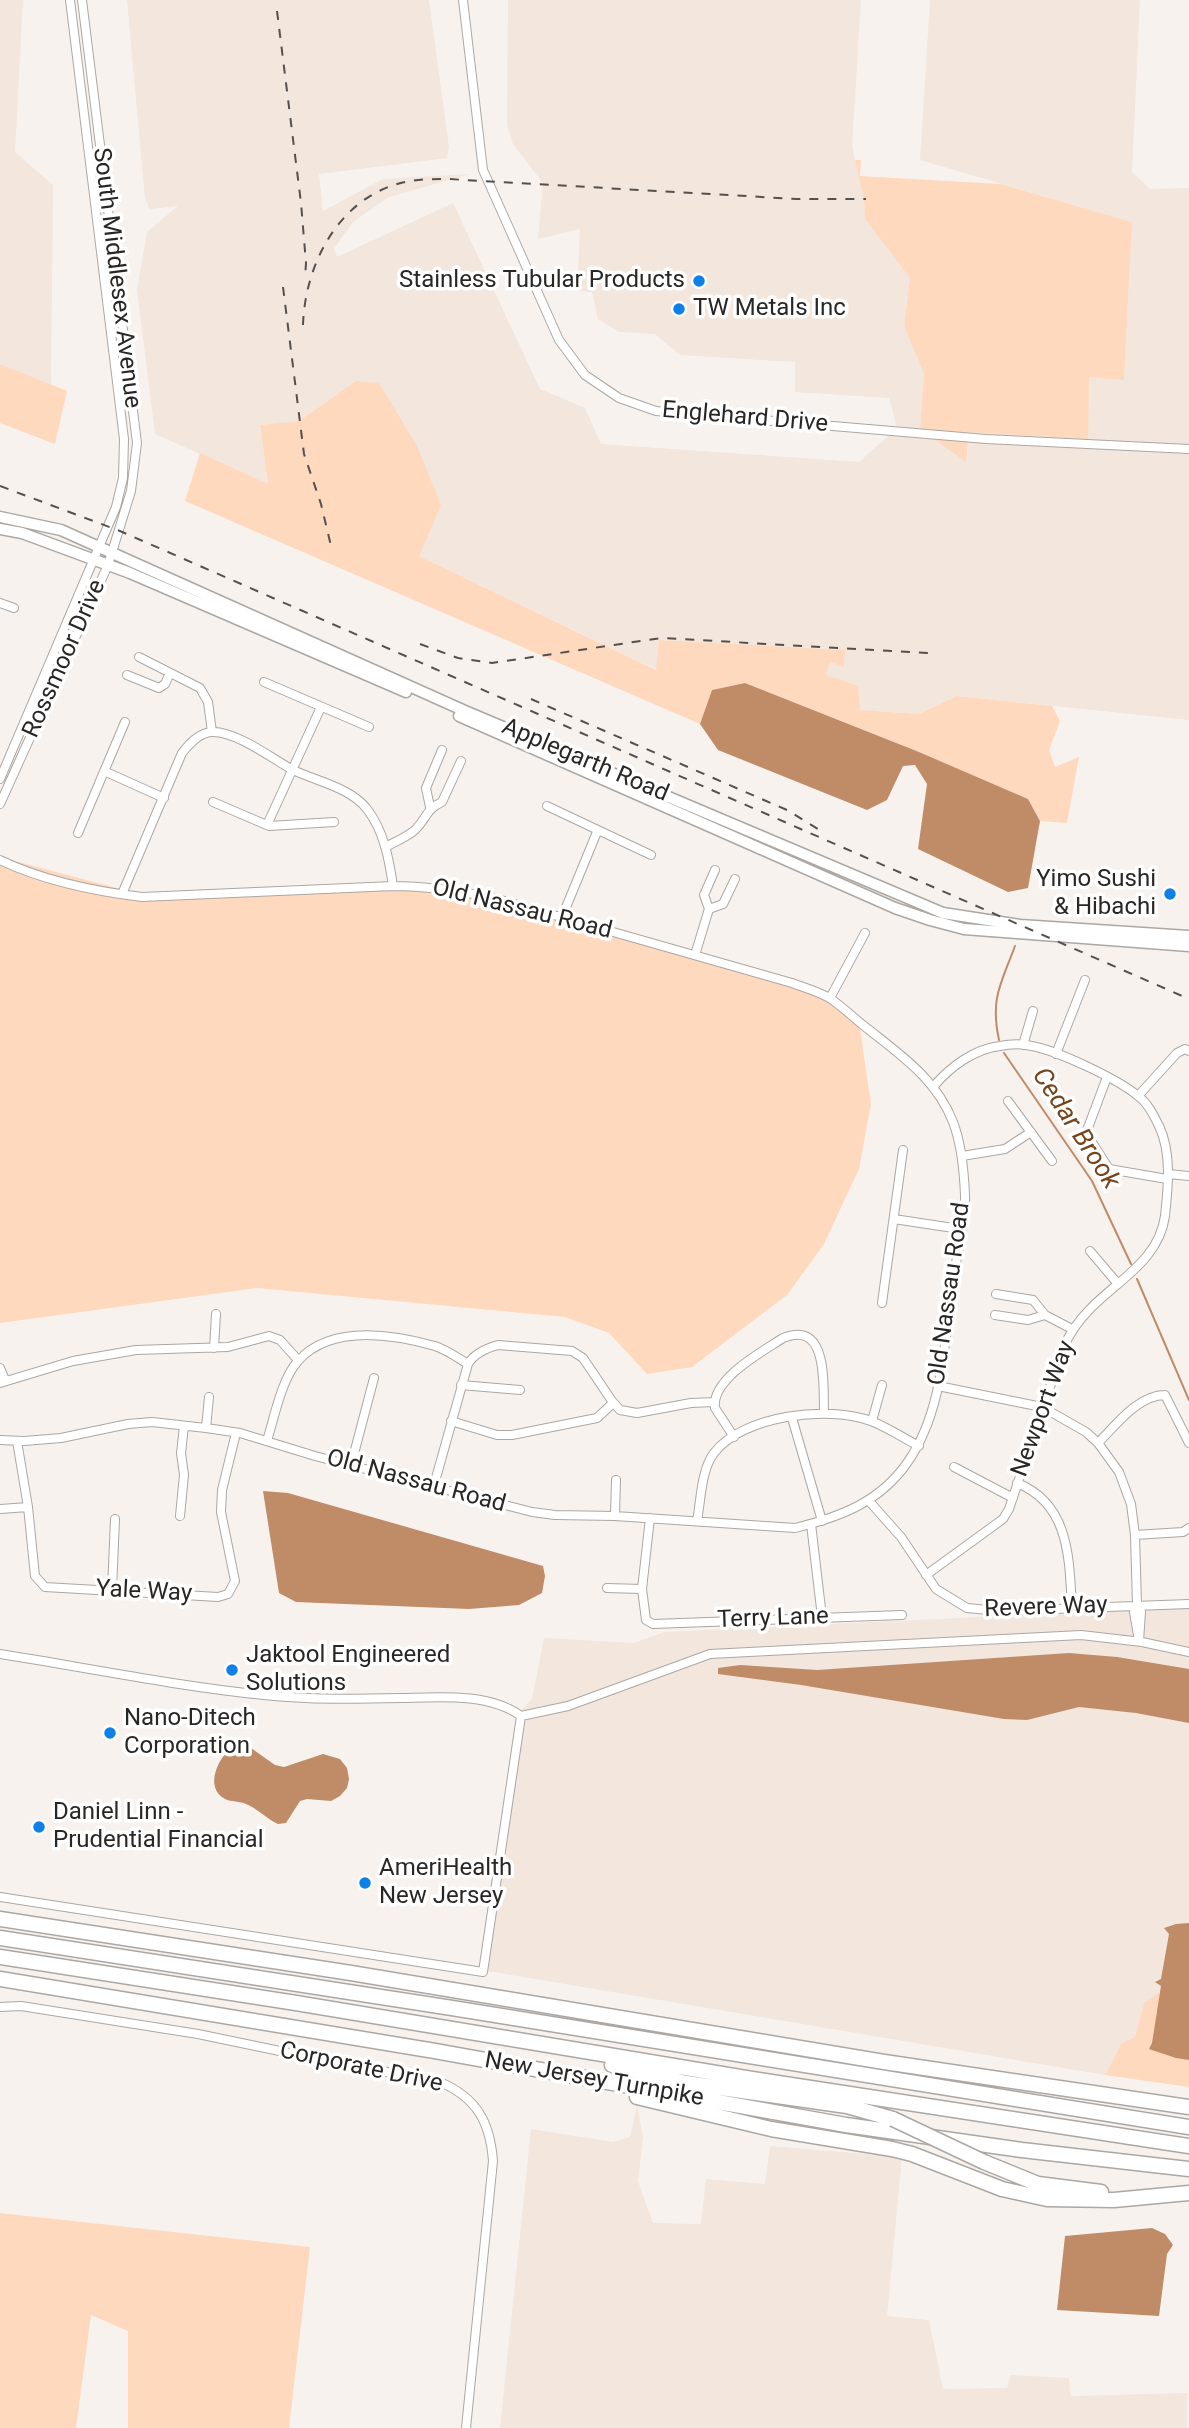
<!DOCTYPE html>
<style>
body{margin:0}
canvas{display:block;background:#f8f2ee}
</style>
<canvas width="1189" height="2428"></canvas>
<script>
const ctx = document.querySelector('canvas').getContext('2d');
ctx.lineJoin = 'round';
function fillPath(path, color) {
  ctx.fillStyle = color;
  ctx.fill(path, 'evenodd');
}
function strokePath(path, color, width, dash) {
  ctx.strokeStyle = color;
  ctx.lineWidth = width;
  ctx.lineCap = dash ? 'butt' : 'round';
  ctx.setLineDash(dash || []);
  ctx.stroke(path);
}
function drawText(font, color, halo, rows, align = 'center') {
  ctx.font = font + ' Roboto,sans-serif';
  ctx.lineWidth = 7;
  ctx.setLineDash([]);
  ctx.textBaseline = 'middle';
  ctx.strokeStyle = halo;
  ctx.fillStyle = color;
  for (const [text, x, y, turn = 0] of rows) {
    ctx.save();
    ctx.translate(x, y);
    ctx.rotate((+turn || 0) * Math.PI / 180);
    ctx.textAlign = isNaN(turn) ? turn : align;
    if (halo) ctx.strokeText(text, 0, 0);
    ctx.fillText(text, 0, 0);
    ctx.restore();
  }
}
const built = new Path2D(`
 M0,0H23L15,152L53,185L51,386L0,364Z
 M127,0H429L449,147L447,158L319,174L323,211L383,179L470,174L389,197L354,221L334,248L337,257L453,203L540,389L585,408L601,444L859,462L897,428L889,398L795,392V362L680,355L655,334L619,332L598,319L592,292L577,291L580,229L538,239L543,183L513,144L507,125L508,0H861L852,146L864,200L865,219L910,278L904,326L924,374L920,429L967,461L969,432L1089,377L1124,379L1132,222L920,160L930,0H1140L1132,172L1150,189L1189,188V720L957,696L919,714L859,710L826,675L830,661L844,667V650L660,640L657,670L419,556L356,381L299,421L260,425L268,484L155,434L137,290L147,232L178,206L150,209L145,199Z
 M1189,1607V1933L1166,1988L1144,2003L1135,2037L1121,2044L1105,2075L482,1970L520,1734L515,1717L532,1699L544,1638L634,1643L664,1632Z
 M637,2106L643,2137L638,2181L653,2223L701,2224L706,2179L765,2184L770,2146L902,2157L887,2316L929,2320L943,2389L1007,2388L1011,2375L1069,2378L1071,2396L1187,2393V2428H500L531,2129L613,2142L630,2137Z`);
const green = new Path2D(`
 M855,160H861L860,176L1001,184L1132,222L1124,380L1089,377L1088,439L969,432L966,462L920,429L924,374L904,326L910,278L865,219L864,200Z
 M0,364L67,391L55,444L0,423Z
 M356,381L379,383L417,446L441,505L419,556L656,670L659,640L845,650L844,667L830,662L826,675L858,686L860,710L919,714L957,696L1052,706L1060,721L1049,750L1055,767L1079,757L1067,823L1040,821L1028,799L919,752L745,683L712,690L700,724L185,501L200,453L268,484L260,425L299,421Z
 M0,857L143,895L437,887L795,982L859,1022L871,1104L859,1169L824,1244L787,1295L692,1367L647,1374L609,1333L565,1317L257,1288L0,1323Z
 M1189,1933V2087L1105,2075L1121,2044L1135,2037L1144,2003L1166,1988Z
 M0,2213L310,2247L289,2428H128V2331L91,2315L76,2428H0Z`);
const water = new Path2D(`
 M745,683L919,752L1028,799L1040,821L1028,888L1008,892L918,849L927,784L915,765L903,766L887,800L867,810L718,750L700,724L712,690Z
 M263,1491L288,1493L543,1566L545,1576L542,1593L519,1605L469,1609L296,1602L279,1593Z
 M1069,1653L1117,1657L1189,1669V1723L1136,1713L1079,1707L1027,1720L1004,1719L801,1685L718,1674V1668L740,1665L817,1670Z
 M235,1745L251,1748L275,1765L284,1767L323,1754L340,1759L347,1768L349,1779L347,1788L340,1796L331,1801L307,1799L300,1801L286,1823L278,1824C267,1819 258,1809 246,1804C240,1801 231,1802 225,1799C203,1787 219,1755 235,1745Z
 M1189,1923V2060L1176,2058L1149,2049L1152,2043L1161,1986L1155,1982L1161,1979L1169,1934L1164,1928L1176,1924Z
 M1152,2228L1165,2234L1173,2245L1167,2254L1159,2316L1057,2310L1065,2236Z`);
const stream = new Path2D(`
 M999,1040C990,998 1001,984 1015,946
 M1004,1053L1092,1181L1131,1264
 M1137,1279L1189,1400`);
const minor = new Path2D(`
 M463,0L483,170L488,181L559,340L585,375L619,398L656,411L986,439L1189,449
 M0,603L14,608
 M139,657L200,688L208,702L212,732
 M127,675L159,688L165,684L170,673
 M264,682L369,727
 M104,771L164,798
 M0,779L116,507L123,478L124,439L70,0
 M213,802L269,826L334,822
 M0,804L108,565L131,491L137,443L82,0
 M547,806L651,855
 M430,807L426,788L442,750
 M267,825L321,707
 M78,833L125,722
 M385,847C395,842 407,837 415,830C427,818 426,809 442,802L461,761
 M0,860C44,881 93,891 142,897L393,886C428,886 460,891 494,898L792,983C805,988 820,992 831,999C844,1008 856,1020 868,1029C902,1056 937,1080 953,1122C962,1145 964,1171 965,1195C966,1223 957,1253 953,1280C944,1340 944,1411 907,1463C880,1502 840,1517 795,1528L615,1516L555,1515L532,1512L315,1456L240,1433L206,1428L152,1422L128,1424L61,1438L24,1441L0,1440
 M122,894L182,753C190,743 200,732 213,732C237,732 270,757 291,769C315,781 350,787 367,809C384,831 389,859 393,886
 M709,909L704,895L715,870
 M562,917L597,832
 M695,955L709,909L723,904L735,879
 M830,998L865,933
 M1023,1045L1033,1011
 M1056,1054L1085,980
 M1107,1077L1086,1133L1109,1169L1167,1179
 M1138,1096L1177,1053L1185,1049L1189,1051
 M1008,1101L1052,1161
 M962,1156L1005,1149L1031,1132
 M1168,1174L1189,1176
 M894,1219L960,1229
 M1090,1251L1118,1284
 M996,1294L1033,1300L1045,1315L1072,1329
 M882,1303L903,1150
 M995,1315L1028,1320L1045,1315
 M214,1348L216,1314
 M0,1368L5,1380
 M0,1383L73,1361L136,1350L228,1347L269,1336L280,1340L298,1360
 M461,1385L520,1390
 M938,1386L1042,1407L1086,1432L1098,1443L1119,1472L1131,1504L1135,1535L1137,1605
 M792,1418L822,1521
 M451,1421L497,1435H512L597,1418L613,1403
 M872,1421L882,1385
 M206,1428L209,1397
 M734,1437L715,1408C711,1379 762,1352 783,1338C829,1319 823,1386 824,1413
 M17,1441L28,1507L35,1576L45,1587L218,1597L228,1594L235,1581L221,1512L222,1490L236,1433
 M267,1441C274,1418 282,1378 298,1361C331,1324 392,1334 435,1346C447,1350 458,1358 468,1364
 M1098,1443C1116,1425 1138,1395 1165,1395L1189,1443
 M351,1465L374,1378
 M954,1467L1013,1498
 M1017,1483C1070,1504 1069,1559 1072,1607
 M434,1485L468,1364C474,1354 487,1348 498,1345L572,1351L583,1358L612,1401L620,1410L637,1413L691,1403L714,1402
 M869,1501L901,1537L936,1589L967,1608L999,1611L1189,1604
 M0,1509L28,1507
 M180,1516L184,1475L181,1453L184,1426
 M615,1516L616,1480
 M650,1518L642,1589L646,1620L653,1624L902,1615
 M697,1521C701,1500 701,1470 714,1453C743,1415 829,1405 871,1421C887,1427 903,1438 919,1446
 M811,1524L822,1617
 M1135,1535L1183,1532L1189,1528
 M926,1575L1003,1519L1009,1509L1063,1348C1070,1333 1078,1321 1090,1309C1118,1280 1159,1260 1165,1216C1168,1188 1172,1153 1159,1126C1154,1116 1148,1103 1138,1096C1118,1079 1058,1051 1032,1046C1023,1044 1010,1044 1000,1046C974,1049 950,1067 934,1086
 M607,1588L642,1589
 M112,1590L115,1519
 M1137,1605L1141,1612L1139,1641L1134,1612Z
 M0,1654C88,1668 176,1686 264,1695C310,1700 357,1699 403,1698C441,1697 489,1693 521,1716
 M0,1897L483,1972L521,1716L568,1706L710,1654L1081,1635L1142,1642L1189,1652
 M0,2007L21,2006L198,2034L323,2060L440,2082C477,2098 490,2122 493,2161L466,2428`);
const secondary = new Path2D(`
 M0,517L61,530L465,711L943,913L1020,925L1189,936
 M0,529L22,533L130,573L406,692
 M459,716L895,908L930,920L964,929L1189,946`);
const motorway = new Path2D(`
 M0,1919L351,1973L884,2062L1189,2107
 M0,1938L452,2008L1189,2127
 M0,1957L296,2003L752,2079L1189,2146
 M0,1979L435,2051L846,2125L1022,2150L1189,2169
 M612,2065L686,2083L847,2106L893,2119
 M637,2097L771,2129L892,2149L912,2154L1002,2189L1047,2199L1114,2200L1189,2193
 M984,2162L1038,2184L1101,2192`);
const rail = new Path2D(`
 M277,11L301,203L306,263L305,279
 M283,287L304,454L321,504L331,546
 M303,325C305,263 340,196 405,182C419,179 434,179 448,179L797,199H866
 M0,486L120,531L1189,999
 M420,644L458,658L492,663L661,638L929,653
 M531,699L787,810L818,829`);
const motorwayBridge = new Path2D(`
 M893,2119L984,2162`);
const markers = [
 [699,281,7,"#0e80e7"],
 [679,309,7,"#0e80e7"],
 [1170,894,7,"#0e80e7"],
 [232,1670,7,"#0e80e7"],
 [110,1733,7,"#0e80e7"],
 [39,1827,7,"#0e80e7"],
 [365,1883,7,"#0e80e7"]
];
const streetNames = [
 ["South Middlesex Avenue",116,278,83],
 ["Englehard Drive",745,418,5],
 ["Rossmoor Drive",65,659,-66],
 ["Applegarth Road",585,761,23],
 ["Old Nassau Road",522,910,14],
 ["Old Nassau Road",950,1294,-82],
 ["Newport Way",1044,1409,-70],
 ["Old Nassau Road",416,1482,15],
 ["Yale Way",144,1592,3],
 ["Revere Way",1046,1608,-2],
 ["Terry Lane",773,1619,-2],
 ["Corporate Drive",361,2068,12],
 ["New Jersey Turnpike",594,2080,10]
];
const poiNames = [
 ["Stainless Tubular Products",685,281,"right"],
 ["TW Metals Inc",693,309],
 ["Yimo Sushi",1156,880,"right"],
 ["& Hibachi",1156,908,"right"],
 ["Jaktool Engineered",246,1656],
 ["Solutions",246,1684],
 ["Nano-Ditech",124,1719],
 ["Corporation",124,1747],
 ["Daniel Linn -",53,1813],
 ["Prudential Financial",53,1841],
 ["AmeriHealth",379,1869],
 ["New Jersey",379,1897]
];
const waterNames = [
 ["Cedar Brook",1075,1129,57]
];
fillPath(built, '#f2e6dd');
fillPath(green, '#ffd9be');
fillPath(water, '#bf8c67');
strokePath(stream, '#bf8c67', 2);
strokePath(minor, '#aca7a3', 10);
strokePath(secondary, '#aca7a3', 13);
strokePath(motorway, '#aca7a3', 17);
strokePath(minor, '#fff', 8);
strokePath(secondary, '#fff', 10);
strokePath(motorway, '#fff', 14);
strokePath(rail, '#53504f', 2, [9, 9]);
strokePath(motorwayBridge, '#aca7a3', 17, []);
strokePath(motorwayBridge, '#fff', 14);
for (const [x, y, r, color] of markers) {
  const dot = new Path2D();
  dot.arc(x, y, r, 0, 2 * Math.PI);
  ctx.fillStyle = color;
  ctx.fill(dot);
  strokePath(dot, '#fff', 2.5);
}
drawText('24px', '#292726', '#fff', streetNames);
drawText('24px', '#292726', '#fff', poiNames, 'left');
drawText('italic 26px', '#76441a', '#fff', waterNames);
</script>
